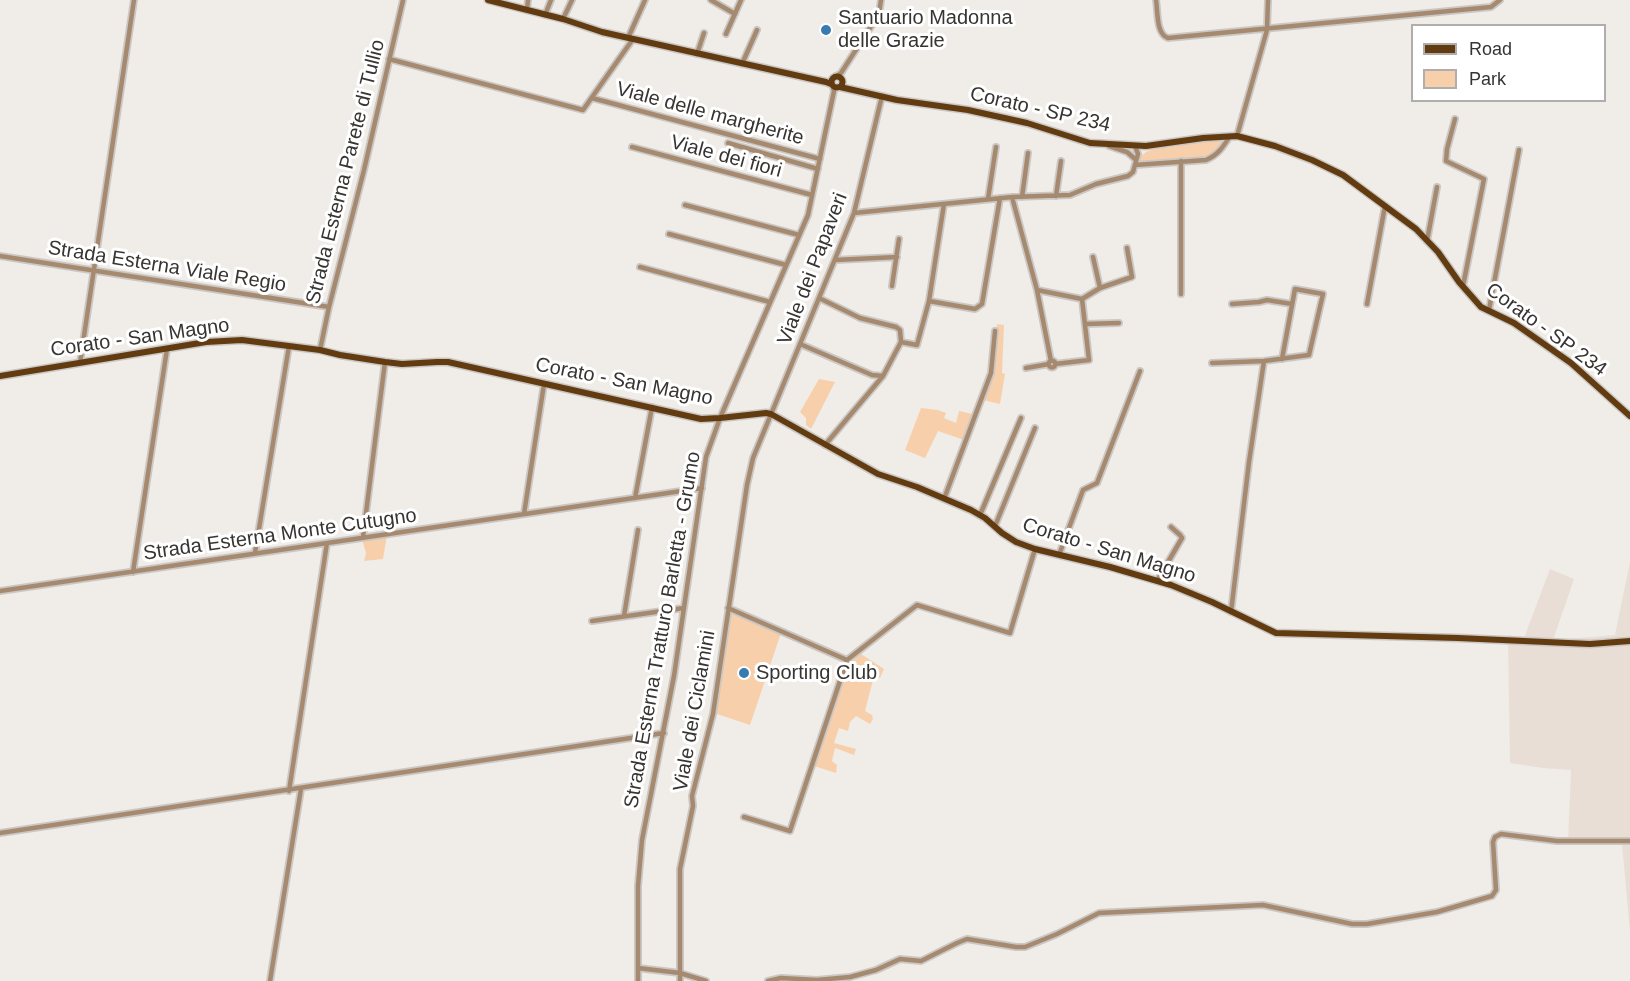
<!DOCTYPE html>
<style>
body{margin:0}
#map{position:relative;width:1630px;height:981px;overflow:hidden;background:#f0ece8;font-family:Arial,sans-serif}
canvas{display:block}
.legend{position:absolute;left:1411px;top:24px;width:195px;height:78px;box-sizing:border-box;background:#fff;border:2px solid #afaead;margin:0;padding:8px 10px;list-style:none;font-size:18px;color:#373533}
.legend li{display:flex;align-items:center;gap:12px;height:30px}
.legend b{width:30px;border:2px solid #afaead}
</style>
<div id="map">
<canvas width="1630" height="981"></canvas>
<ul class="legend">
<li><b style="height:8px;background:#623c10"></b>Road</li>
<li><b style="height:16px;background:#f7d0ab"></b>Park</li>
</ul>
</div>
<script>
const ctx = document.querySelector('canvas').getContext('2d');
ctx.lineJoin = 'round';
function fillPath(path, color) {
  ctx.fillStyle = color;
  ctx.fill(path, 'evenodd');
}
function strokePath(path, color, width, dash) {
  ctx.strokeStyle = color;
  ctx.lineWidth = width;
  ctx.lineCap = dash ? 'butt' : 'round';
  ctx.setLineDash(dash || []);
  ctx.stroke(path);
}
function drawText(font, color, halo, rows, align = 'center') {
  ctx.font = font + ' Arial,sans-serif';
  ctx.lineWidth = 6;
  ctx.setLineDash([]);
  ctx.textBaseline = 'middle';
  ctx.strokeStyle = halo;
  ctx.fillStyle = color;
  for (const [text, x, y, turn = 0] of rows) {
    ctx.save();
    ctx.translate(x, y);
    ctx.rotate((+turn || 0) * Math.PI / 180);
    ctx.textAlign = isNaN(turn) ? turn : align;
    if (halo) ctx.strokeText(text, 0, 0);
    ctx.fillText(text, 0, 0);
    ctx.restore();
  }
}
const built = new Path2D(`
 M1630,562V932L1622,844L1568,843L1571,770L1543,768L1510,763L1508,635L1524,638L1550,569L1574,579L1553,640L1615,635Z`);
const green = new Path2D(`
 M1224,139C1221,148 1214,154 1206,157L1139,162C1142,145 1167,150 1180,145Z
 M997,324L1004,325L1002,373L1005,374L1000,404L983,400L992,373Z
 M819,379L835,382L811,429L806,425V418L800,412Z
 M921,408L938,410L946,413L944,418L956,423L959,411L973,414L964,440L938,431L925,458L905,450Z
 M387,535L383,559L364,561L366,553L362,539Z
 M729,610L781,633L750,725L714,713Z
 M861,654L884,669L880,678L874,676L865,711L872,715L873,719L870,724L856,716L850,722L848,731L839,728L834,743L856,749L854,755L835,748L832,761L837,765L836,773L814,766L848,665Z`);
const minor = new Path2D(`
 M711,0L735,14
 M1156,0C1158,12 1156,34 1168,38L1491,7L1500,0
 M527,10L528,0
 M545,15L551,0
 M563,19L572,0
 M726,34L741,0
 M628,38L645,0
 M697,54L704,33
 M389,59L583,110L633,39
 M742,64L757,30
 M835,77L841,73L879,14L881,0
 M592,98L820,159
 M1455,119L1447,149L1446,161L1484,179L1463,286
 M1237,136L1267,30L1268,0
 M728,143L818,169
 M1109,146L1127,152L1135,159
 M632,147L812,195
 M1181,161V294
 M1135,165L1206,160C1218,155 1223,147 1230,136
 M1056,196L1061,161
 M1012,197L1037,290L1051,361
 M1022,197L1028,153
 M988,199L996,147
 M685,205L799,235
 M854,213L1012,197L1070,195L1096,184L1128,176L1133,172L1138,154L1135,146
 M669,234L786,265
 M1427,241L1437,187
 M0,256L329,307
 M1093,257L1100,288
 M835,260L897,257
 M640,267L770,302
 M892,286L899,239
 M1037,290L1082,299L1100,288L1132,277L1127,248
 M819,298L860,318L896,327L900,330L901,342L917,345L929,301L944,204
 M929,301L975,309L982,304L1000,198
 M1232,304L1259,302L1267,300L1292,304
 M1367,304L1385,206
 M1489,310L1519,150
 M1085,324L1119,323
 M800,344L872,375L883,376
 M320,350L329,307L364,170L403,0
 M1048.5 364a3.5 3.5 0 1 1 7 0a3.5 3.5 0 1 1-7 0Z
 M80,363L134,0
 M1212,363L1264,361L1309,355L1323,294L1295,289L1282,359
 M1055,364L1089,360L1082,299
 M1026,368L1049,364
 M825,445L883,376L901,342
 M635,498L652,407
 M944,499L991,373L995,331
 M524,514L544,384
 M980,515L1021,418
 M995,526L1035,428
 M363,537L385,362
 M255,553L289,346
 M1059,555L1083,490L1097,483L1140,371
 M133,572L167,349
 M1157,581L1182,538L1180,535L1171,527
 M0,591L702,488
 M728,608L847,660
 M1231,612L1249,462L1264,361
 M624,616L638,530
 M592,621L684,608
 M289,791L327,543
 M744,817L790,831L847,660L917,605L1010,633L1035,549
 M0,833L664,733
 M638,968L680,973L706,981
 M270,981L301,789
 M638,981V886L642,840L674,676L706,457L720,418L808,215L834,91L833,87
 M680,981V869L693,806L692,796L713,714L747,485L753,458L854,213L882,96
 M768,981L781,978L817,980L850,977L876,970L900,959L921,961L957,943L967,939L1016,947H1025L1057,934L1099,913L1263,905L1352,924H1367L1437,912L1492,896L1496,890L1493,842L1495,837L1501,834L1557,841H1630`);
const major = new Path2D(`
 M488,0L563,19L602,32L826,82L831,84
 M831.5 82a5.5 5.5 0 1 1 11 0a5.5 5.5 0 1 1-11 0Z
 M840,87L897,100L968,110L1027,123L1090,143L1146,146L1203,138L1237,136L1275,146L1312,160L1343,175L1416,229L1438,252L1459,282L1481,307L1514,323L1571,363L1630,416
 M0,376L206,342L242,340L320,350L340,355L385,362L402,364L437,362H448L701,419L720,418L766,413L771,414L878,474L917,487L971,510L985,518L1002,533L1016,542L1035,549L1110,567L1171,585L1212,602L1276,633L1458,638L1590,644L1630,641`);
const markers = [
 [826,30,6,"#377bb0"],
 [744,673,6,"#377bb0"]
];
const poiNames = [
 ["Santuario Madonna",838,18],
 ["delle Grazie",838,41],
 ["Sporting Club",756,673]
];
const streetNames = [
 ["Corato - SP 234",1040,110,13],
 ["Viale delle margherite",710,114,15],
 ["Viale dei fiori",726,157,15],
 ["Strada Esterna Parete di Tullio",346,172,-76],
 ["Strada Esterna Viale Regio",167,267,9],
 ["Viale dei Papaveri",813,269,-69],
 ["Corato - SP 234",1546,330,36],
 ["Corato - San Magno",140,338,-8],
 ["Corato - San Magno",624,382,11],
 ["Strada Esterna Monte Cutugno",280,535,-8],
 ["Corato - San Magno",1109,551,17],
 ["Strada Esterna Tratturo Barletta - Grumo",663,630,-80],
 ["Viale dei Ciclamini",695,711,-80]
];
fillPath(built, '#e8ded5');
fillPath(green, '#f7d0ab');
strokePath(minor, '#cbc7c4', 8);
strokePath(major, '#cbc7c4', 9);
strokePath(minor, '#a68a6f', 4.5);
strokePath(major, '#623c10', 6);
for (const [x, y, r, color] of markers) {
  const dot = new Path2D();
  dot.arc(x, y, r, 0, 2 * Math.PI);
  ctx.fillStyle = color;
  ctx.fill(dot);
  strokePath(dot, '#fff', 2);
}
drawText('20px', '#373533', '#fff', poiNames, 'left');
drawText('20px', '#373533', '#fff', streetNames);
</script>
